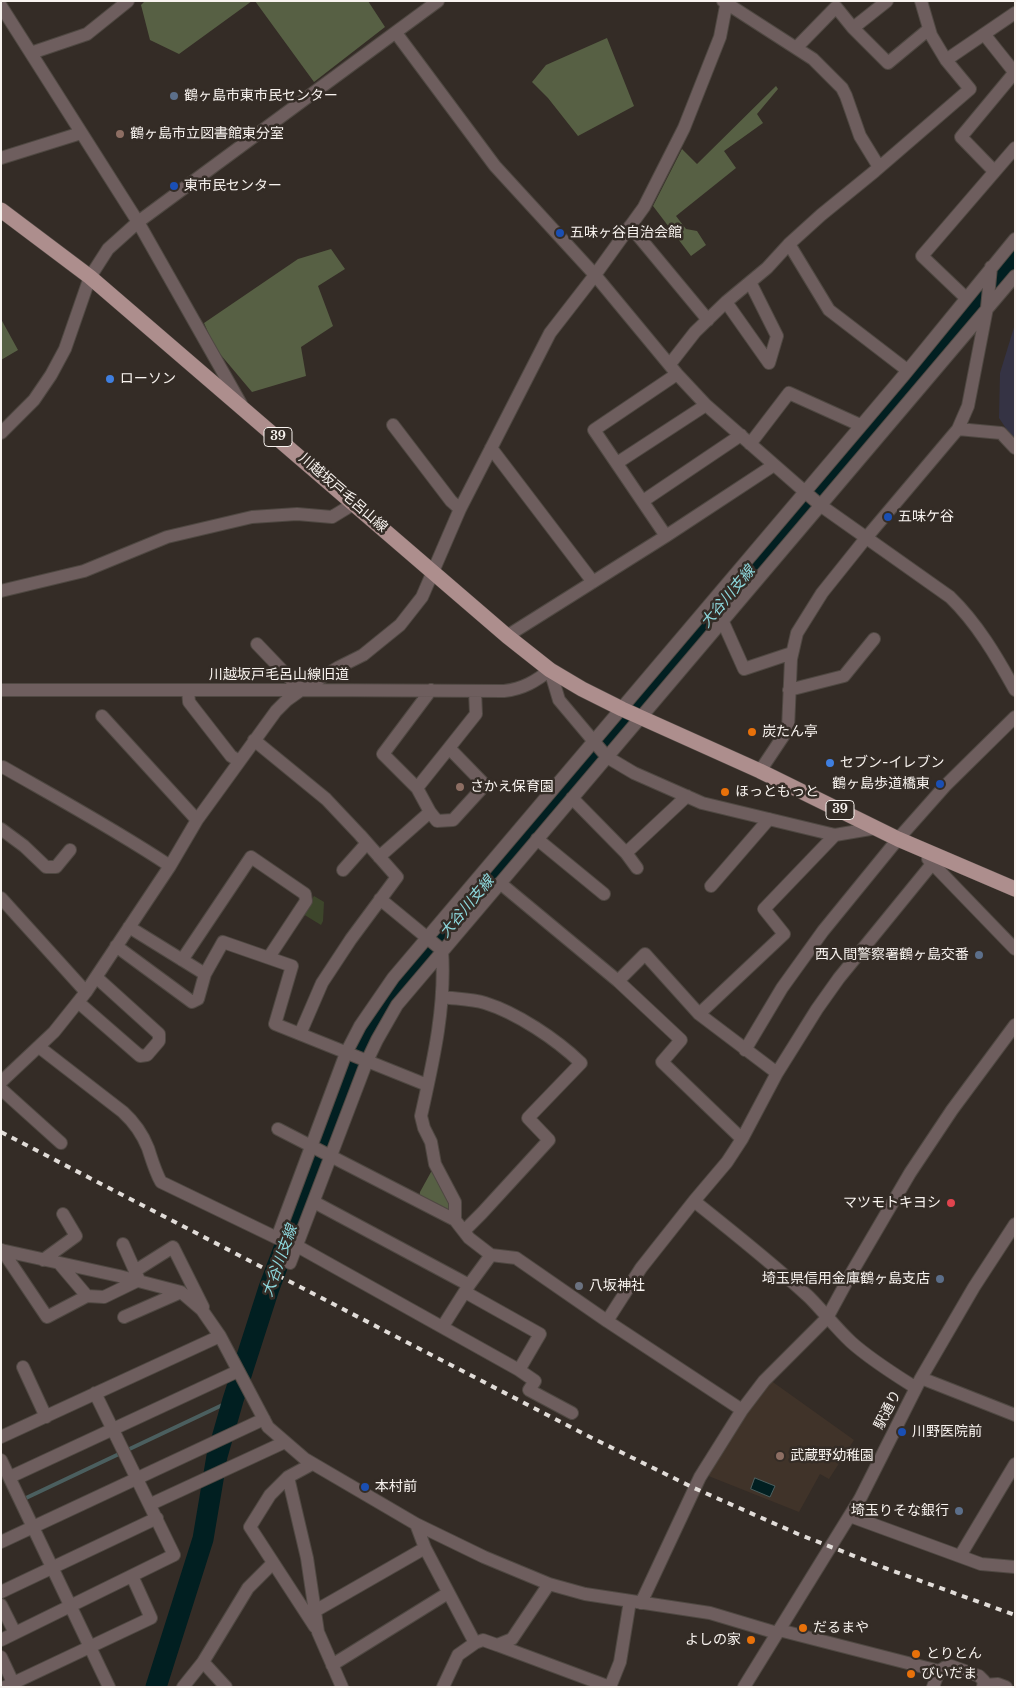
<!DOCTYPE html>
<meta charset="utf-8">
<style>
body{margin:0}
#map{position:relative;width:1016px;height:1688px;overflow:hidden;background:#342c26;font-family:"Libre Baskerville",serif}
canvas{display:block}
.frame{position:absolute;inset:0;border:2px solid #f8f3ef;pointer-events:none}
</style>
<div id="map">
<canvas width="1016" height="1688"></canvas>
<div class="frame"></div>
</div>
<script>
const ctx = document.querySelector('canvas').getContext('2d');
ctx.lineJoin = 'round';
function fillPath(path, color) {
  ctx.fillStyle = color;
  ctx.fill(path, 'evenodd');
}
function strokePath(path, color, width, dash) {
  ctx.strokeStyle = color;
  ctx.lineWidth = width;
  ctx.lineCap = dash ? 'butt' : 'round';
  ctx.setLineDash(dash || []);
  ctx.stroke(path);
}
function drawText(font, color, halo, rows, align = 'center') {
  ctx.font = font + ' "Libre Baskerville","Noto Sans JP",serif';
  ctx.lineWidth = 5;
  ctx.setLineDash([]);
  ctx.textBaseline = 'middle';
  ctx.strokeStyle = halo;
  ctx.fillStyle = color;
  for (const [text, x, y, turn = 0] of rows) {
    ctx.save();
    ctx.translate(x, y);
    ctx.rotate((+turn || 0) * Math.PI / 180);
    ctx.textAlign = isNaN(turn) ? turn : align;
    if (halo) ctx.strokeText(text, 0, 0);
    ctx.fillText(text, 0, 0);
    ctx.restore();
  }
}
const built = new Path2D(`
 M770,1380L854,1440L829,1479L820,1474L799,1512L706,1475L747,1411Z`);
const industrial = new Path2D(`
 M1015,324V442L999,418L1000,373Z`);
const green = new Path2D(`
 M314,896L324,902L323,921L321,925L303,914Z`);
const forest = new Path2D(`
 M145,1H252L179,54L150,40L141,5Z
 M255,1H368L385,27L314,82Z
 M607,38L634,106L578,136L548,98L532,82L546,65Z
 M776,86L778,89L757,114L763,123L724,151L736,168L676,216L686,229L697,231L706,245L691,256L653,206L682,149L697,164Z
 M331,249L345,269L318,286L333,326L301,347L306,376L252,392L215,348L204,323L298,259Z
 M1,319L18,350L1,360Z
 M431,1172H436L453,1212L419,1199L420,1192Z`);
const water = new Path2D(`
 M755,1478L775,1486L770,1497L751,1489Z`);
const stream = new Path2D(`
 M26,1498L233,1400`);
const river = new Path2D(`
 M156,1687L203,1539L217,1456L233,1400L269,1288L359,1050L395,992L1015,258`);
const minor = new Path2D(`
 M723,1L813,59L842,88L846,96L860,136L879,167
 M887,1L853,28L888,63L929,29
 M1,6L138,222L241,404
 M396,33L495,166L595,275L677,374L706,405L820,505L950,597C977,623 997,657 1015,690
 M984,34L1015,73
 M796,48L836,7L853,28
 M31,53L87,34L128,1
 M946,60L1015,13
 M1,158L81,133
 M994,171L961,137L1015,72
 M630,226L708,320
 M789,244L829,310L907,370
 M966,298L922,256L1015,148
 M726,302L769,363L777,336L750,282
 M670,364L695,332L726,302L767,268L789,244L821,215L875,171L970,89L946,60L931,35L921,1
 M393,425L451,501L460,509
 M958,429L1001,433L1015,448
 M1,433L34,400L51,375L65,349L90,277L108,249L138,222L438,1
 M750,444L789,393L860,425
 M491,448L593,582
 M617,463L706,405
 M643,501L741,435
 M666,536L594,430L677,374
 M1,591L84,571L167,537L252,517L297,514L332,517L355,503
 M723,622L744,669L792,653
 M507,636L666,536L774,465
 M257,644L301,690
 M1,690H301L504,691C523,689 536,681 550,670L559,700L607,757L634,773L702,803L835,835L876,828
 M188,690L189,702L231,756L239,761
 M789,690L844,676L874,639
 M102,716L197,820
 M254,740L326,799L360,835L397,877L351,939L322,983L300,1034
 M449,748L476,714L475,691
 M1,768L3,767C59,799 116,830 170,866
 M760,771L788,729L791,659L797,633L822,593L866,538L958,429L968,406L987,308L991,267
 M417,788L449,748L485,785L453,820L437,821L430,812L417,788L383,754L431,690
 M572,798L626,853L637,868
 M1,829L24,846L46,867H56L70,850
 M537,839L604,894
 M626,853L687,796
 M379,857L430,812
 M928,859L1015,949
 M343,870L367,843
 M500,883L618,981L681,1040L662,1062L742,1139
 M711,886L769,819
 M1,898L86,992
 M380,899L442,950C446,1007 433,1062 421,1116L424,1128L431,1142L435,1164L455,1202V1220L469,1238L491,1255L516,1258L607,1321L742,1410
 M129,927L205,974
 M116,946L192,1002L198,999L205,974L223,942L292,966L275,1024L427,1085
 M182,960L251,857L305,894L306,901L269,957
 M618,981L645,954L699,1014L777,1073
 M442,997C456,999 472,999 485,1003C517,1013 556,1039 581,1063L528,1118L549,1140L482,1213L464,1231
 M78,1002L140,1056L147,1055L159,1041V1034L96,977
 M699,1014L784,934L764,909L835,835
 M39,1047L123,1112C135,1123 142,1133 148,1148C152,1160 155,1171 161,1182L277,1238L346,1053L360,1026L393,978L904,375L1015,239
 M745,1050L782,988L823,931L898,839L945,786L1015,717
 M1,1082L54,1032L86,992L170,866L197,820L276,711L287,700L301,690L339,667L363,655L400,625L422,597L460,509L550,333L595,275L644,207L684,128L720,37L727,1
 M1,1089L61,1143
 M278,1129L455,1220
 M694,1201C733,1232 772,1263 809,1297C823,1311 836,1328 851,1342C871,1360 894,1374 916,1388
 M314,1202L469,1285
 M297,1246L519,1370L540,1334L465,1292
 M1,1250L119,1276L181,1292L202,1310L220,1336L268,1427L305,1459L416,1524L484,1557L549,1584L585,1594L710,1613L777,1633
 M2,1250L47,1317L87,1296L104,1297L139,1280L123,1244
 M43,1260L76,1236L63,1214
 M59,1263L87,1296
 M290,1263L367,1061L377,1040L397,1005L1015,276
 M135,1271L173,1247L203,1307
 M124,1317L181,1292
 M607,1321L641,1268L694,1201L727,1162L742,1139L777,1073L817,1009L839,978L932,864
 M443,1326L469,1285L491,1255
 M23,1367L46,1417
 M519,1370L535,1381L529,1390L572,1413
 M921,1378L1015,1415
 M1,1437L220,1336
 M1,1460L109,1687
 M312,1464L288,1477L270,1495L250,1527L315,1627
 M10,1477L238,1371
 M288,1477L307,1558L318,1632L342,1687
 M151,1504L285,1442
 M850,1516L981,1564L1015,1567
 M416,1524L425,1548L475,1643
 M1,1542L264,1419
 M960,1556L1015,1464
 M1,1592L157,1518
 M641,1603L700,1477L742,1410L764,1381L827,1318L852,1272L910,1173L952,1110L1015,1025
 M1,1605L15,1633
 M315,1611L425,1548
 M779,1630L939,1671
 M1,1640L174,1555L95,1393
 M497,1645L610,1687
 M1,1657L15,1687
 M203,1662L226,1687
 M332,1665L448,1593
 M984,1685L998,1684L1006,1687
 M5,1687L151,1618L132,1576
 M183,1687L203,1662L248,1588L273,1563
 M443,1687L458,1655L475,1643L483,1640L497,1645L512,1639L549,1584
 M610,1687L620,1662L630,1601
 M744,1687L860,1499L921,1378L974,1287L1015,1224
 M933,1687C937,1677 938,1667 951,1666L979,1676L984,1681L983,1687`);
const major = new Path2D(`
 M1,210L90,277L507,636L550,670L582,689L622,709L760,771L898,839L1015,889`);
const rail = new Path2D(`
 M1,1132L588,1436L694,1488L798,1534L885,1568L1015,1615`);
const markers = [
 [174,96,5,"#5c6f8a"],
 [120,134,5,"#8d6e63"],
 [174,186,5,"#1a4fb4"],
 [560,233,5,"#1a4fb4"],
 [110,379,5,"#3f7fe0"],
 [888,517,5,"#1a4fb4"],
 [752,732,5,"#e8710a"],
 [830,763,5,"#3f7fe0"],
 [940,784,5,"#1a4fb4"],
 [460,787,5,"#8d6e63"],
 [725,792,5,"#e8710a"],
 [979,955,5,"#5c6f8a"],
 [951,1203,5,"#e0444e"],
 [940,1279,5,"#5c6f8a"],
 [579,1286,5,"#6b7280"],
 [902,1432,5,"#1a4fb4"],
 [780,1456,5,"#8d6e63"],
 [365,1487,5,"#1a4fb4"],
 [959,1511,5,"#5c6f8a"],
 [803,1628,5,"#e8710a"],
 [751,1640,5,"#e8710a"],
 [916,1654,5,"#e8710a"],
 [911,1674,5,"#e8710a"]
];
const shields = [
 [278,437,28],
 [840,810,28]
];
const shieldNames = [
 ["39",278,437],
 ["39",840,810]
];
const poiNames = [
 ["鶴ヶ島市東市民センター",184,96],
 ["鶴ヶ島市立図書館東分室",130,134],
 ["東市民センター",184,186],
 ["五味ヶ谷自治会館",570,233],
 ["ローソン",120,379],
 ["五味ケ谷",898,517],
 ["炭たん亭",762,732],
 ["セブン-イレブン",840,763],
 ["鶴ヶ島歩道橋東",930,784,"right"],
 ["さかえ保育園",470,787],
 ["ほっともっと",735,792],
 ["西入間警察署鶴ヶ島交番",969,955,"right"],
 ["マツモトキヨシ",941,1203,"right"],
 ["埼玉県信用金庫鶴ヶ島支店",930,1279,"right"],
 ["八坂神社",589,1286],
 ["川野医院前",912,1432],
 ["武蔵野幼稚園",790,1456],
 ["本村前",375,1487],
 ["埼玉りそな銀行",949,1511,"right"],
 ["だるまや",813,1628],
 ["よしの家",741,1640,"right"],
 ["とりとん",926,1654],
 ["びいだま",921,1674]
];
const streetNames = [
 ["川越坂戸毛呂山線",343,493,41],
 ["川越坂戸毛呂山線旧道",279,675],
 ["駅通り",888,1410,-63]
];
const waterNames = [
 ["大谷川支線",728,597,-50],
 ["大谷川支線",467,907,-50],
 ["大谷川支線",280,1261,-70]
];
fillPath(built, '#403329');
fillPath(industrial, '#353344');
fillPath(green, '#3d462b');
fillPath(forest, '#576044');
fillPath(water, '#011f21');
strokePath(water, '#4b5f5f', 1);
strokePath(stream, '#4b5f5f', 4);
strokePath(river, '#011f21', 21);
strokePath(minor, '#4f4842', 14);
strokePath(major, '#4f4842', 16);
strokePath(minor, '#6e5e5e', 12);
strokePath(major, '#ad8e8d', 15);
strokePath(rail, '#e1dcd8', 4, [6, 6]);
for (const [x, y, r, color] of markers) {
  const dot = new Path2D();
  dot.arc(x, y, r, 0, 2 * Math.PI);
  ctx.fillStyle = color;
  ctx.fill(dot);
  strokePath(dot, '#342c26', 2);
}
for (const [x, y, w] of shields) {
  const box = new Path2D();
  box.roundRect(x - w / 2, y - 9.5, w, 19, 4);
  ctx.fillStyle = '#342c26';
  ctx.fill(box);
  strokePath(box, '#f8f3ef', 1);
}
drawText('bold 12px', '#f8f3ef', null, shieldNames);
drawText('14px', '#f8f3ef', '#342c26', poiNames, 'left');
drawText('14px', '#f8f3ef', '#342c26', streetNames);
drawText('italic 15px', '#8dd8dd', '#342c26', waterNames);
</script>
